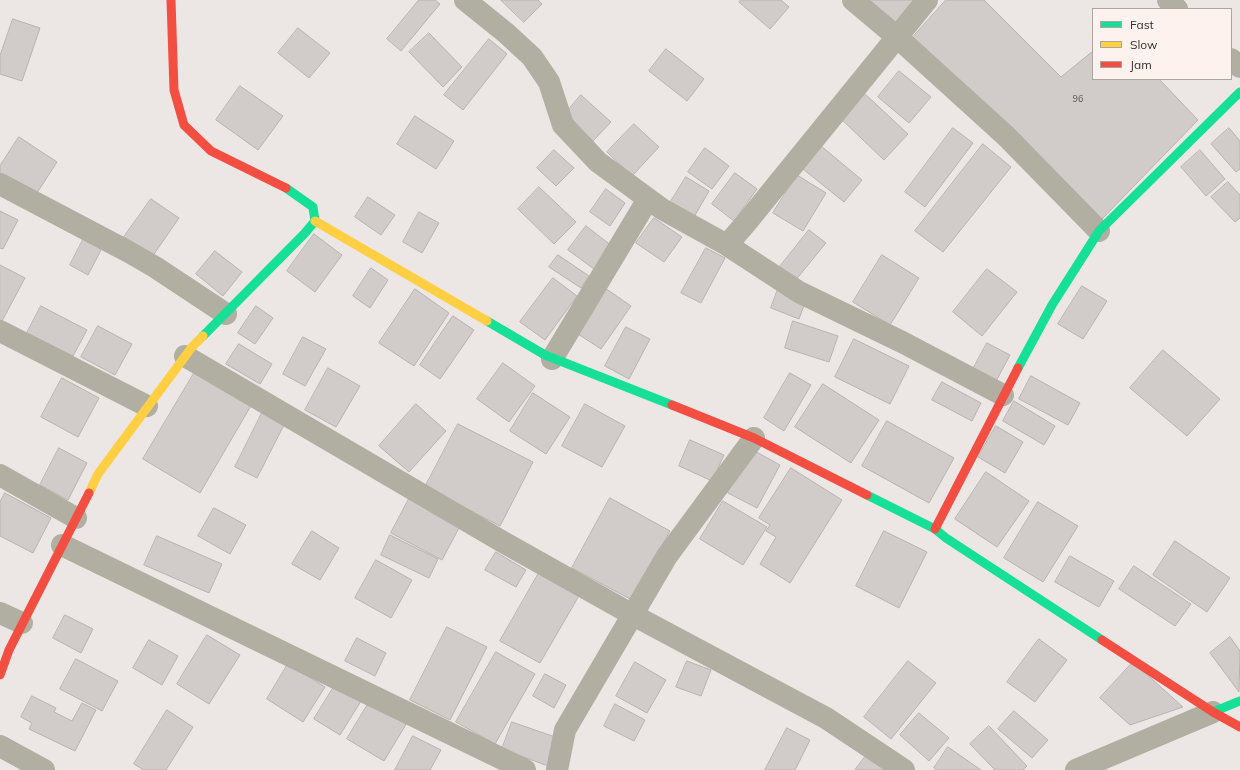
<!DOCTYPE html>
<style>
body{margin:0}
#map{position:relative;width:1240px;height:770px;overflow:hidden;background:#ece6e4;font-family:Mulish,sans-serif}
canvas{display:block}
.legend{position:absolute;left:1092px;top:8px;width:140px;height:72px;box-sizing:border-box;background:#fdf2ed;border:1px solid #aca4a0;margin:0;padding:5px 7px;list-style:none;font-size:12px;color:#33302d}
.legend li{display:flex;align-items:center;gap:8px;height:20px}
.legend b{width:20px;border:1px solid #aca4a0}
</style>
<div id="map">
<canvas width="1240" height="770"></canvas>
<ul class="legend">
<li><b style="height:5px;background:#16e098"></b>Fast</li>
<li><b style="height:5px;background:#ffcf43"></b>Slow</li>
<li><b style="height:5px;background:#f24e42"></b>Jam</li>
</ul>
</div>
<script>
const ctx = document.querySelector('canvas').getContext('2d');
ctx.lineJoin = 'round';
function fillPath(path, color) {
  ctx.fillStyle = color;
  ctx.fill(path, 'evenodd');
}
function strokePath(path, color, width, dash) {
  ctx.strokeStyle = color;
  ctx.lineWidth = width;
  ctx.lineCap = dash ? 'butt' : 'round';
  ctx.setLineDash(dash || []);
  ctx.stroke(path);
}
function drawText(font, color, halo, rows, align = 'center') {
  ctx.font = font + ' Mulish,sans-serif';
  ctx.lineWidth = 3;
  ctx.setLineDash([]);
  ctx.textBaseline = 'middle';
  ctx.strokeStyle = halo;
  ctx.fillStyle = color;
  for (const [text, x, y, turn = 0] of rows) {
    ctx.save();
    ctx.translate(x, y);
    ctx.rotate((+turn || 0) * Math.PI / 180);
    ctx.textAlign = isNaN(turn) ? turn : align;
    if (halo) ctx.strokeText(text, 0, 0);
    ctx.fillText(text, 0, 0);
    ctx.restore();
  }
}
const building = new Path2D(`
 M419,0H435L440,4L401,51L387,39Z
 M501,0H538L542,4L524,22Z
 M741,0H781L789,7L770,29L739,2Z
 M871,0H921L899,27L869,2Z
 M946,0H984L1061,77L1093,51V79H1159L1198,120L1101,220L913,37Z
 M13,19L40,28L22,81L0,74V56Z
 M298,28L330,53L309,78L278,53Z
 M429,33L462,67L443,87L409,52Z
 M489,39L507,54L463,110L444,95Z
 M666,49L704,79L687,101L649,71Z
 M899,71L931,97L909,123L878,97Z
 M240,86L283,116L258,150L216,120Z
 M864,93L908,134L884,160L840,118Z
 M581,95L611,122L593,141L564,115Z
 M415,116L454,141L436,169L397,144Z
 M634,124L659,147L632,176L607,152Z
 M953,128L973,143L925,207L905,192Z
 M1229,128L1240,141V169L1236,172L1211,144Z
 M19,137L57,162L35,196L0,173V166Z
 M983,144L1011,167L943,252L915,231Z
 M821,146L862,180L844,202L803,169Z
 M705,148L729,166L712,189L688,172Z
 M554,150L574,168L556,186L537,168Z
 M1200,150L1225,179L1206,196L1181,167Z
 M735,173L757,189L734,221L712,204Z
 M797,175L826,193L803,231L773,213Z
 M686,177L709,191L694,217L670,203Z
 M1228,182L1240,195V218L1235,222L1211,197Z
 M539,187L576,222L554,244L518,209Z
 M606,189L625,203L610,226L590,212Z
 M368,197L395,215L381,235L355,217Z
 M151,199L179,218L152,257L124,237Z
 M0,211L18,220L3,249L0,248Z
 M419,212L439,223L422,253L403,242Z
 M654,218L682,237L664,262L636,243Z
 M586,226L612,246L594,269L568,250Z
 M809,230L826,243L794,282L778,269Z
 M314,234L342,255L315,292L287,271Z
 M84,238L102,248L88,275L70,265Z
 M706,248L725,258L701,303L681,293Z
 M215,251L242,272L223,296L196,274Z
 M558,255L589,276L581,288L549,267Z
 M882,255L919,278L890,325L853,302Z
 M0,265L25,278L2,321L0,320Z
 M371,268L388,280L370,308L353,296Z
 M987,269L1017,292L982,336L953,312Z
 M553,278L577,296L545,340L520,322Z
 M1082,286L1107,301L1083,339L1058,324Z
 M605,288L631,306L601,349L575,332Z
 M415,289L449,313L414,366L379,343Z
 M778,289L806,300L799,319L771,308Z
 M41,306L87,330L73,356L27,333Z
 M256,306L273,318L255,344L238,333Z
 M453,316L474,330L440,379L420,365Z
 M793,321L838,336L829,362L785,348Z
 M98,326L132,344L115,375L81,357Z
 M626,327L650,339L629,379L605,366Z
 M303,337L326,349L305,386L283,374Z
 M854,339L909,366L890,404L835,377Z
 M987,343L1010,355L994,385L971,373Z
 M239,344L272,364L260,384L226,364Z
 M1163,350L1220,399L1187,436L1130,388Z
 M503,363L535,386L509,422L477,399Z
 M328,368L360,386L336,427L305,410Z
 M196,370L252,404L200,493L143,459Z
 M790,373L811,385L784,431L764,418Z
 M1031,376L1080,403L1068,425L1019,399Z
 M62,378L99,398L78,437L41,417Z
 M942,382L981,403L972,421L932,400Z
 M823,384L879,420L851,463L795,427Z
 M533,393L570,417L546,454L510,431Z
 M1014,401L1055,426L1044,445L1003,421Z
 M416,404L446,431L409,472L379,446Z
 M585,404L625,426L602,467L562,446Z
 M263,411L285,423L257,478L235,467Z
 M887,421L954,458L929,503L862,466Z
 M458,424L533,462L500,526L425,487Z
 M996,426L1023,442L1005,473L978,457Z
 M690,440L724,455L712,481L679,466Z
 M59,448L87,463L68,500L40,485Z
 M751,449L780,465L757,508L728,493Z
 M791,468L842,500L790,583L760,564L776,537L766,531L770,525L759,518Z
 M986,472L1029,501L997,547L955,519Z
 M5,493L51,518L33,553L0,536V502Z
 M410,497L461,524L442,560L391,533Z
 M610,498L670,531L632,600L572,568Z
 M723,501L767,527L743,565L700,539Z
 M1038,502L1078,526L1043,582L1004,558Z
 M214,508L246,525L230,554L198,536Z
 M312,531L339,548L320,580L292,564Z
 M884,531L927,552L899,608L856,586Z
 M390,535L438,559L429,578L381,555Z
 M157,536L222,564L209,593L144,565Z
 M1175,541L1230,578L1207,612L1153,575Z
 M496,552L526,570L516,587L485,570Z
 M1070,556L1114,581L1099,607L1055,582Z
 M376,560L412,580L391,618L355,598Z
 M1134,566L1191,604L1175,626L1119,589Z
 M540,571L580,594L540,663L500,641Z
 M65,615L93,629L81,653L53,638Z
 M447,627L487,647L450,720L410,700Z
 M207,635L240,655L209,704L177,684Z
 M1230,637L1240,651L1239,692L1210,653Z
 M357,638L386,653L375,676L345,661Z
 M1039,639L1067,660L1035,702L1007,682Z
 M149,640L178,656L162,685L133,668Z
 M496,652L535,674L495,744L456,722Z
 M76,659L118,681L102,711L60,689Z
 M687,661L711,670L701,696L676,687Z
 M908,661L936,683L891,739L864,717Z
 M635,662L666,680L647,713L616,696Z
 M1133,662L1183,707L1130,725L1100,698Z
 M288,664L325,687L303,722L267,699Z
 M545,674L566,685L554,708L533,696Z
 M335,685L361,701L340,735L314,719Z
 M32,696L56,708L54,712L72,721L82,703L96,710L75,751L29,729L32,723L21,717Z
 M371,699L408,721L384,761L347,739Z
 M615,704L645,720L634,741L604,726Z
 M167,710L193,727L166,770H144L134,764Z
 M1014,711L1048,740L1032,758L998,729Z
 M919,713L949,738L929,761L900,735Z
 M512,722L558,738L548,766L502,749Z
 M989,726L1027,766L1023,770H995L970,744Z
 M787,728L810,740L795,770H765Z
 M413,736L441,750L430,770H395Z
 M948,747L981,770H937L934,768Z
 M868,753L890,770H855Z`);
const street = new Path2D(`
 M465,0L506,33L532,57L549,82L563,125L598,162L662,209L727,245L799,292L902,342L1003,395
 M853,0L897,37L1006,136L1099,231
 M1168,0L1177,9
 M1231,59L1240,67
 M0,184L129,252L155,267L226,314
 M727,245L746,223L927,0
 M0,331L147,406
 M185,356L503,542L633,615L826,718L904,770
 M552,359L648,199
 M0,475L76,518
 M62,545L525,770
 M0,613L22,623
 M0,746L44,770
 M557,770L565,730L667,556L754,438
 M1076,770L1213,712`);
const fast = new Path2D(`
 M487,321L545,355L672,405
 M203,336L305,233L315,221L313,207L286,188
 M1018,368L1052,305L1099,231L1240,92
 M867,495L935,529L946,538L1102,640
 M1213,712L1240,701`);
const slow = new Path2D(`
 M315,221L487,321
 M89,493L98,474L192,347L203,336`);
const jam = new Path2D(`
 M171,0L174,90L184,125L211,151L286,188
 M672,405L754,438L867,495
 M935,529L1018,368
 M1102,640L1213,712L1240,727
 M0,675L9,650L89,493`);
const numberNames = [
 ["96",1078,99]
];
fillPath(building, '#d1ccca');
strokePath(building, '#b7b3b1', 1);
strokePath(street, '#b1aea2', 22);
strokePath(fast, '#16e098', 9);
strokePath(slow, '#ffcf43', 9);
strokePath(jam, '#f24e42', 9);
drawText('9px', '#5c5956', null, numberNames);
</script>
